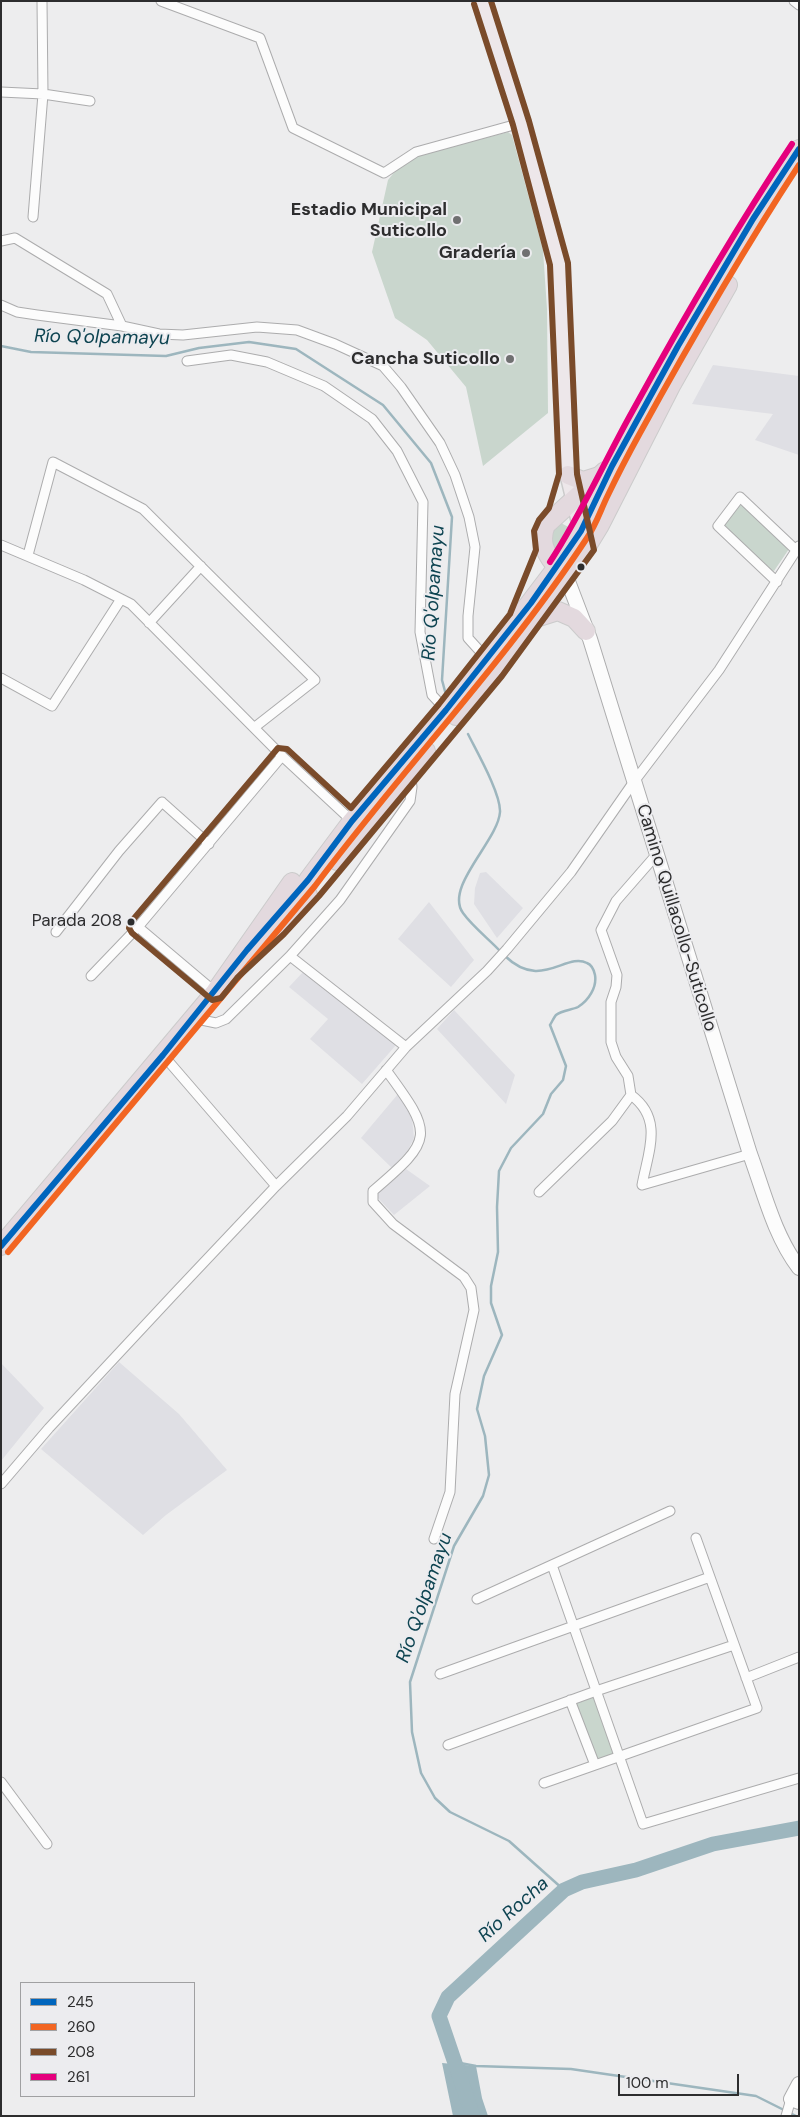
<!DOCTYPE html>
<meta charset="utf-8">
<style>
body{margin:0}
#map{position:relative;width:800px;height:2117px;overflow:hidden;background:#ededee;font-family:"DM Sans",sans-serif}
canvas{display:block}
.frame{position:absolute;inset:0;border:2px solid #2d2d2e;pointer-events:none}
.legend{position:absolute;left:20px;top:1982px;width:175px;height:115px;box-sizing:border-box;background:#ececef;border:1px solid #a0a0a2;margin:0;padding:6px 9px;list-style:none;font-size:15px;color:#2d2d2e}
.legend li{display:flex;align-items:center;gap:10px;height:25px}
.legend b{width:25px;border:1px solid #a0a0a2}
.scale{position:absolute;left:618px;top:2074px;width:121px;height:22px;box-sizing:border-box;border:2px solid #2d2d2e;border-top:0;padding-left:6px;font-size:15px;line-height:18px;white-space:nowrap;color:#2d2d2e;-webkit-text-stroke:4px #ececef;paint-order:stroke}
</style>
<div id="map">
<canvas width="800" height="2117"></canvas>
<div class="frame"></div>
<ul class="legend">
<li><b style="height:6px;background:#0065bd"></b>245</li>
<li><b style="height:6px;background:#f26522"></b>260</li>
<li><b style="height:6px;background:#7a4b2a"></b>208</li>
<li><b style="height:6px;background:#e5007d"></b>261</li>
</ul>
<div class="scale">100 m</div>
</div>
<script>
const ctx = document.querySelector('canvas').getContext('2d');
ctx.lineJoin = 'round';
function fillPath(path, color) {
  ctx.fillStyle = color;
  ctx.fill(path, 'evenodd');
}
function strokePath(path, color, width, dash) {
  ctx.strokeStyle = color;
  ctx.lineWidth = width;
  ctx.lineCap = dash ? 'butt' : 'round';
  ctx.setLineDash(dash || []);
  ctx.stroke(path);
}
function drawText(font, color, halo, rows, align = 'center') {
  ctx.font = font + ' "DM Sans",sans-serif';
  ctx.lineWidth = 4;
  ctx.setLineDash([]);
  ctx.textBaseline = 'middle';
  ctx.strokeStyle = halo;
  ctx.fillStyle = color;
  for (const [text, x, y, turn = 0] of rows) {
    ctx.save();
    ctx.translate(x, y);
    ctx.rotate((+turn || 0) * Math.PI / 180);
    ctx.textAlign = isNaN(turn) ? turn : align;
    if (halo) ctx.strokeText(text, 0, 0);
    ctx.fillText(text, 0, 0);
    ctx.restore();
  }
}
const built = new Path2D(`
 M713,365L799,376V455L755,440L773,414L692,404Z
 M486,872L523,908L497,938L474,904L475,888L480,873Z
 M429,902L474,960L451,987L398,939Z
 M303,972L396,1045L362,1084L310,1039L328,1019L289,987Z
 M454,1010L515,1075L506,1104L437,1029Z
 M398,1094L412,1118L414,1138L408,1150L392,1168L361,1138Z
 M406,1169L430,1186L394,1215L378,1198V1192Z
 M119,1362L179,1414L227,1470L166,1515L143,1535L41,1449Z
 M1,1363L44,1408L1,1461Z`);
const green = new Path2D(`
 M508,132L512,135L543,250L547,309L548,413L483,466L466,387L427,340L395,318L372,252L388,180L400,165L421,155Z
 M739,505L746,506L789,549L774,571L769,569L725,528L724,523Z
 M561,523L572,529L560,550L553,548L547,532Z
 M594,1695L616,1755L597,1761L576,1702Z`);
const water = new Path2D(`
 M442,2063L476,2066L482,2098L488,2116H453Z`);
const stream = new Path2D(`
 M1,346L31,352L166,356L199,348L249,342L296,349L383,405L431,463L452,517L442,680L446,695
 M468,734C477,752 501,794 500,812C498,841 444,887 463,913C473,927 489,939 501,952
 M505,956C541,991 566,952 587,963C592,965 594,970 595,975C597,987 589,1000 578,1007C572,1010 562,1010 556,1015C554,1017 552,1022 550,1025L566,1066L563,1080L551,1094L543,1114L511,1148L499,1171L497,1207L498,1252L491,1286V1303L502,1335L484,1376L477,1409L485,1436L489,1475L483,1496L454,1546L410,1682L412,1732L421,1773L435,1798L450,1812L509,1841L564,1890
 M455,2062L476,2066L571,2069L756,2096L796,2116`);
const river = new Path2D(`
 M473,2116L439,2016L448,1997L564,1890L582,1882L636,1870L713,1844L799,1828`);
const street = new Path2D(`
 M161,1L260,38L293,128L384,173L416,152L521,123
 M794,1L799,5
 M1,92L43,94L90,101
 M33,217L43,94L42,1
 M1,241L15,238L107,294L122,326
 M1,305L17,312L37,315L122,326L159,334L183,335L257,327L297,330L335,344L383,366L401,387L440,443L455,475L469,517L475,547L468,616V638L487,659
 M187,361L231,355L267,362L324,386L372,419L397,451L423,502L420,632L432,695L446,710
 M1,545L84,580L131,604L282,756L352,821
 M28,555L53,462L143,509L315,680L255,727
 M777,582L718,526L740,497L796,550
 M149,623L201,566
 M1,678L52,706L121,599
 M657,854L616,901L601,930L617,975L616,987L611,1002V1042L616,1057L628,1076L631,1095C664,1119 648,1152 642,1185L750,1154
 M138,927L215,992
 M56,932L119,851L162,802L209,844
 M290,956L406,1047
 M91,976L138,927L282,756
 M192,1018L216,1023L226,1019L290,956L340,900L410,801L412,787L410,772
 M163,1055L276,1186
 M386,1070C434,1135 434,1139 373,1191V1202L393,1224L464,1277L471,1288L474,1310L455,1394L450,1492L434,1539
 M539,1192L612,1121L631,1095
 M1,1484L49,1428L174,1294L276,1186L347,1116L406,1047L487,971L507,949L571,872L633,783L719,670L799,546
 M552,1565L643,1824L799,1778
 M477,1599L670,1511
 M440,1674L710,1577
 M746,1678L799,1657
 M570,1700L595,1765
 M448,1745L596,1691L734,1645
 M1,1782L47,1844
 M544,1783L757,1708L696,1538
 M786,2116L791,2099`);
const secondary = new Path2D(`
 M562,572L566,576L590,639L750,1154C764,1192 774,1235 799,1268
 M799,2084L791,2099L799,2102`);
const primary = new Path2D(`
 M482,1L521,123L559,264L565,448L568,475L583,537`);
const highway = new Path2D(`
 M568,475L583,481L599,476
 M557,567C545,554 539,541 546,525L605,471
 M536,618L558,611L574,618L586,631
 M456,716L536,618L586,548L600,525L672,384L728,285
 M337,861L426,751
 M308,880L352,821L487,659L557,567L581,531L612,466L678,346L753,219L799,149
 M252,953L308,895
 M1,1246L215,992L292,882`);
const bus1 = new Path2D(`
 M1,1246L163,1055L247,950L308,880L352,821L446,710L531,603L581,531L612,466L678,346L753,219L799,149`);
const bus2 = new Path2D(`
 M8,1252L315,886C403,768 506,661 587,538C596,525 601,509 608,495C618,474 629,453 640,433C690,342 742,252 799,165`);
const bus3 = new Path2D(`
 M474,4L513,125L550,265L559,474L549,508L539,520L534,531L536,550L510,614L439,704L351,808L287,749L278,748L131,922L129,928L132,933L212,1000L221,998L237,978L284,934L319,896L502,676L594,550L577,474L568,263L529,121L491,1`);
const bus4 = new Path2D(`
 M550,562C581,515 604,462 632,412C682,321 734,231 792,144`);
const markers = [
 [457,220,5,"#707071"],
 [526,253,5,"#707071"],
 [510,359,5,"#707071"],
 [581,567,4.5,"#2d2d2e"],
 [131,922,4.5,"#2d2d2e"]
];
const busNames = [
 ["Parada 208",122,922]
];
const poiNames = [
 ["Estadio Municipal",447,210],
 ["Suticollo",447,231],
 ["Gradería",516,253],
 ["Cancha Suticollo",500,359]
];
const streetNames = [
 ["Camino Quillacollo-Suticollo",676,918,73]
];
const waterNames = [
 ["Río Q'olpamayu",102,338,1],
 ["Río Q'olpamayu",434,593,-86],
 ["Río Q'olpamayu",425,1598,-71],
 ["Río Rocha",514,1910,-42]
];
fillPath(built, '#dfdfe4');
fillPath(green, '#c9d6cd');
fillPath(water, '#9db6be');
strokePath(stream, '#9db6be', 2.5);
strokePath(river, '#9db6be', 15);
strokePath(street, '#acacad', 11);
strokePath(secondary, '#acacad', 16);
strokePath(primary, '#cbcbcb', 18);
strokePath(highway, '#cbcbcb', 20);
strokePath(street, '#fcfcfc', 9);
strokePath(secondary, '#fcfcfc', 14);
strokePath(primary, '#ede7ea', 15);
strokePath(highway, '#e3d9de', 18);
strokePath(bus1, '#0065bd', 6);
strokePath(bus2, '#f26522', 6);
strokePath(bus3, '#7a4b2a', 6);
strokePath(bus4, '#e5007d', 6);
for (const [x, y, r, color] of markers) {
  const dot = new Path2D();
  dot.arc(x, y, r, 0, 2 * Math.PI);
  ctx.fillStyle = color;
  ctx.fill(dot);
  strokePath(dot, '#ececef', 2);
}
drawText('17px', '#2d2d2e', '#ececef', busNames, 'right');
drawText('bold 18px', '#2d2d2e', '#ececef', poiNames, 'right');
drawText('18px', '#2d2d2e', '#ececef', streetNames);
drawText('italic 19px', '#0e4451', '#ececef', waterNames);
</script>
